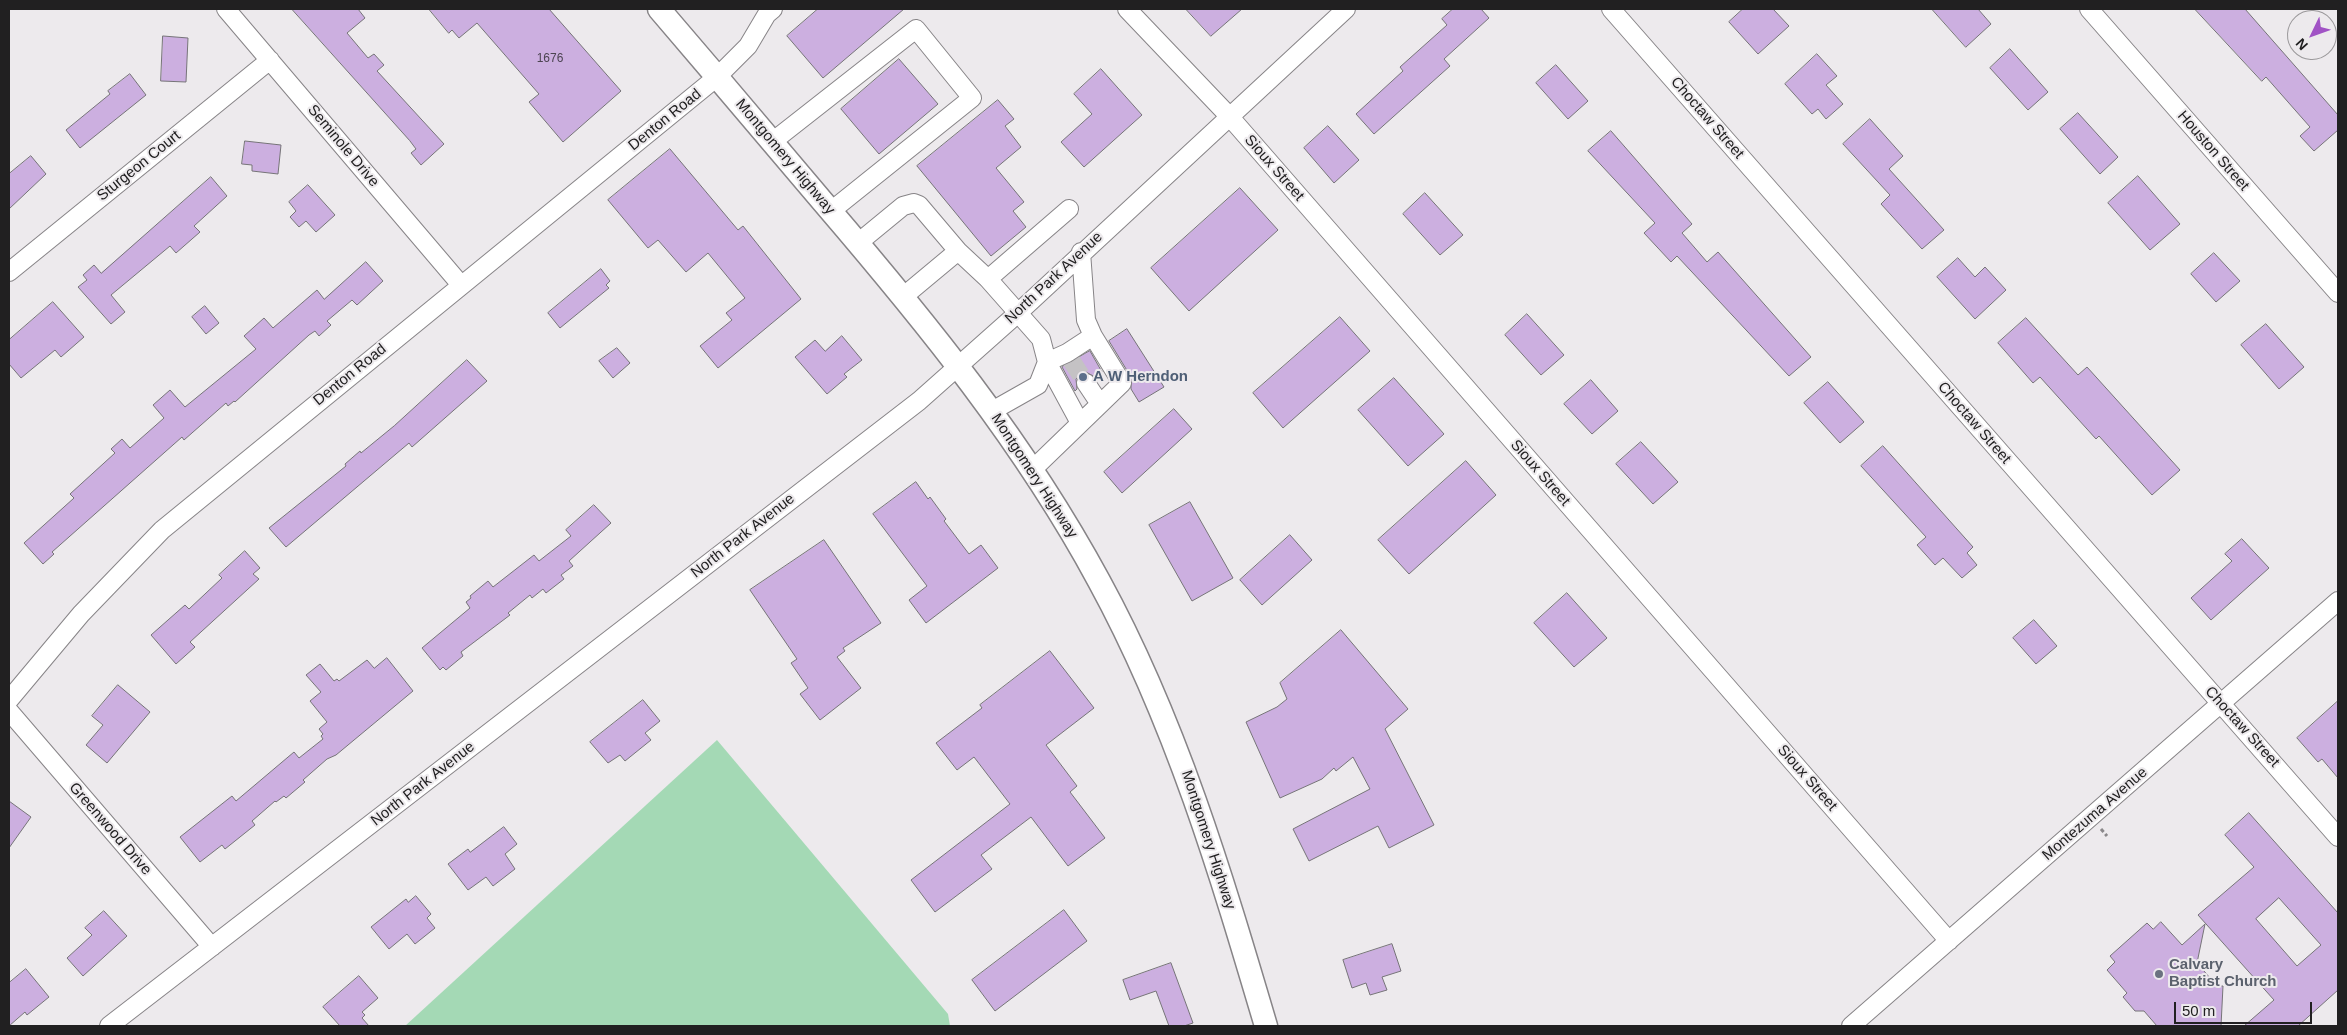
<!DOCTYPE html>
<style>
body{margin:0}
#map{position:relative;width:2347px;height:1035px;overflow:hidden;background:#edeaed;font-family:Helvetica,sans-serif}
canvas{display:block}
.frame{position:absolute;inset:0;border:10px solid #212021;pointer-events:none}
.north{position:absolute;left:2287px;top:10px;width:50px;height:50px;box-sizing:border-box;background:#edeaed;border:1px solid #9b999b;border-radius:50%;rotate:228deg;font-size:14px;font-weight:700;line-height:20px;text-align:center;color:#212021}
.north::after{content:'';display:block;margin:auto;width:18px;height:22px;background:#a153c5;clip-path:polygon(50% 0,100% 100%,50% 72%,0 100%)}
.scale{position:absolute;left:2174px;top:1002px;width:138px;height:22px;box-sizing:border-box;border:2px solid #212021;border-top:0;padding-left:6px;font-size:15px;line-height:18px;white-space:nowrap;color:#212021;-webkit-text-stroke:4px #edeaed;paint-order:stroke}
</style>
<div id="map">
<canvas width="2347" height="1035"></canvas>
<div class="frame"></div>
<div class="north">N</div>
<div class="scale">50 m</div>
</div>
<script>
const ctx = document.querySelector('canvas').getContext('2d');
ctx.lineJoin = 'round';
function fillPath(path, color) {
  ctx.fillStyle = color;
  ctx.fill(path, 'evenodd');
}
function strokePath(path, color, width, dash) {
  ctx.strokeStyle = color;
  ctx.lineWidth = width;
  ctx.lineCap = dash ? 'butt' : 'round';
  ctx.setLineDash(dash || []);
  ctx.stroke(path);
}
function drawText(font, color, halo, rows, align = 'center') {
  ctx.font = font + ' Helvetica,sans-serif';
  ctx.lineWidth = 4;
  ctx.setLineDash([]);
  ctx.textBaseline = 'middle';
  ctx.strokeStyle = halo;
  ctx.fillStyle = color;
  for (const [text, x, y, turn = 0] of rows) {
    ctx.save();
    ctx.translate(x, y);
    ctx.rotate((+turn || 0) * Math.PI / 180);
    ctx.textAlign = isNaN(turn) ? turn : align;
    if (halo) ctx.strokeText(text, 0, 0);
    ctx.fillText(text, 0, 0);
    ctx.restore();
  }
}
const green = new Path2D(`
 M717,740L948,1014L950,1026H405Z`);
const building = new Path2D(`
 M292,9H358L365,18L347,33L368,58L374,54L384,65L377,71L444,144L421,165L411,153L416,149L410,141Z
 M429,9H549L621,91L563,142L529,102L539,94L477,23L459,38L452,30L449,33Z
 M818,9H904L823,78L787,36Z
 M1186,9H1242L1211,36Z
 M1453,9H1481L1489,18L1444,59L1450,66L1374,134L1356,114L1403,71L1400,67L1447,25L1442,19Z
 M1743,9H1773L1789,26L1758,54L1729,22Z
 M1932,9H1978L1991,24L1966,47Z
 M2195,9H2245L2338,115V130L2314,151L2300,136L2310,127L2266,77L2262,81Z
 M163,36L188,38L186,82L161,81Z
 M2010,49L2048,92L2028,110L1990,68Z
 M1817,54L1837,76L1826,85L1843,104L1826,119L1818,109L1812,114L1785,84Z
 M899,59L938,104L879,154L841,109Z
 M1556,65L1588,101L1568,119L1536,83Z
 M1101,69L1142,115L1084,167L1061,142L1092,114L1074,94Z
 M130,74L146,95L80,148L66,130L110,94L108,91Z
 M998,100L1014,119L1005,126L1021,147L996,168L1024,202L1013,211L1026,227L991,256L917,166Z
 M2078,113L2118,157L2100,174L2060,129Z
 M1870,119L1903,156L1889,169L1944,230L1922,249L1881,204L1890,195L1843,144Z
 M1328,126L1359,160L1334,183L1304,148Z
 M1611,131L1692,224L1682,233L1707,262L1718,252L1811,357L1789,376L1677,256L1671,262L1644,233L1655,223L1588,151Z
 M245,141L281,145L278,174L252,171V165L242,164Z
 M670,149L738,230L743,226L801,299L718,368L700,346L732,320L726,313L745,298L708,253L686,272L658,240L648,248L608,200Z
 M31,156L46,174L9,209V174Z
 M2138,176L2180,224L2150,250L2108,203Z
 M211,177L227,196L194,226L200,232L176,253L170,246L111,295L125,312L111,324L78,287L87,280L83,275L94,265L101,273Z
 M308,185L335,215L316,232L306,221L299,227L290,217L296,211L289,202Z
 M1240,188L1278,230L1189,311L1151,268Z
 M1425,193L1463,235L1440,255L1403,214Z
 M2214,253L2240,281L2216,302L2191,274Z
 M1958,258L1975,277L1985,267L2006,290L1975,319L1937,277Z
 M366,262L383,281L357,305L352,300L327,321L331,325L319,336L315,331L309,335L235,402L234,401L228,406L226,403L184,440L182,437L52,552L54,554L43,564L24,543L74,498L70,494L115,453L111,449L122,439L130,448L164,418L153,405L170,390L185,407L256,349L244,336L264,318L273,328L317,290L324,299Z
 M601,269L610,281L606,285L609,288L560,328L548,313Z
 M53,302L84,337L61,357L55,350L21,378L9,364V340Z
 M205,306L219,323L206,334L192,317Z
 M1527,314L1564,355L1541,375L1505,335Z
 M1340,317L1370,351L1283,428L1253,393Z
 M2026,318L2078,375L2087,367L2180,470L2152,495L2099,436L2096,439L2040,377L2033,383L1998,343Z
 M2266,324L2304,367L2279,389L2241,345Z
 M1127,329L1164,387L1139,402L1131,389V377L1109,341Z
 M842,336L862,360L844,374L847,377L827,394L795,357L815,340L825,351Z
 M617,348L630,363L613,378L599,361Z
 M1090,351L1102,372L1095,377L1086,372L1080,374L1076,379L1077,389L1075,391L1062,367Z
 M467,360L487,381L412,447L409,443L286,547L269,528L346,466L345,464L360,451L361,453L394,426Z
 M1394,378L1444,434L1408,466L1358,410Z
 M1591,380L1618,411L1592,434L1564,404Z
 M1828,382L1864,422L1840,443L1804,403Z
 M1174,409L1192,429L1122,493L1104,472Z
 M1641,442L1678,482L1653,504L1616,464Z
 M1883,446L1973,547L1967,553L1977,565L1962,578L1943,558L1935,565L1917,545L1926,537L1861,466Z
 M1466,461L1496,495L1409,574L1378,540Z
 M916,482L928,499L930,497L946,519L944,521L969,554L981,545L998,568L926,623L909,600L927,586L873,514Z
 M1190,502L1233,578L1192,601L1149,525Z
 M594,505L611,523L569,561L573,566L561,575L564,579L546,593L543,589L532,598L530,595L508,613L510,615L461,652L463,656L446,670L443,667L440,670L422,648L470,608L466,602L471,598L470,596L488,581L493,587L534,555L539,561L571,536L566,530Z
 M1290,535L1312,560L1262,605L1240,580Z
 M2242,539L2269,568L2211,620L2191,598L2232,561L2225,554Z
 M824,540L881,623L843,648L845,651L837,657L861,688L820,720L800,694L808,688L791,663L797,659L750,590Z
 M245,551L260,568L253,574L259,579L190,642L195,647L176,664L151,635L185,605L189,609L222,578L219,575Z
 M1567,593L1607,638L1574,667L1534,623Z
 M2034,620L2057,646L2036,664L2013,638Z
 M1341,630L1408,709L1385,729L1434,825L1389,848L1378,826L1309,861L1293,829L1370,789L1353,757L1336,771L1334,768L1322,779L1280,798L1246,722L1277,707L1287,699L1280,683Z
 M1050,651L1094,708L1046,745L1077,786L1070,792L1105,838L1068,866L1031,817L981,855L992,869L935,912L911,880L1010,804L974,757L957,770L936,743L982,708L980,705Z
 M387,658L413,691L336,755L327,759L303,780L305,782L286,798L284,796L276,802L275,801L252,821L255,825L225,849L222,845L200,862L180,837L232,796L236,801L294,752L299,758L323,739L321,736L323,734L319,729L327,722L310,701L321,692L306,675L320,664L334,681L337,679L339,681L367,660L374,668Z
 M118,685L150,712L107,763L86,745L103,725L92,716Z
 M643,700L660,721L645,733L651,740L625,761L620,755L608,763L590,742Z
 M2338,701V778L2322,759L2318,762L2297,738Z
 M9,801L31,817L9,848Z
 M2249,813L2338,913V990L2298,1026H2244L2274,1000L2198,915L2254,867L2225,835ZM2279,898L2321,945L2297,966L2256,919Z
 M504,827L517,844L505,854L515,869L493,886L486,877L468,890L448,864L468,849L470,852Z
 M416,896L431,914L427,918L435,928L415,944L407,934L389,949L371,927L406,899L408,902Z
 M1064,910L1087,941L995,1011L972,980Z
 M104,911L127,936L83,976L67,958L92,935L85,928Z
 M2161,922L2182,945L2205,924L2197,963L2217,986H2223L2221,1026H2157L2144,1011H2135L2123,997L2127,993L2107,970L2115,962L2110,956L2147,923L2153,929Z
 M1392,944L1401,971L1382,977L1387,990L1370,995L1366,983L1352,988L1343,960Z
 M1171,963L1193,1023L1184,1026H1169L1156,991L1130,1000L1123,980Z
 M26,969L49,997L27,1015L25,1012L9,1026V983Z
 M359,976L378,998L362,1012L365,1015L362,1018L369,1026H340L323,1007Z`);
const minorTunnel = new Path2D(`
 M1071,360L1086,383`);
const path = new Path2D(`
 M2101,829L2107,836`);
const minor = new Path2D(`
 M226,9L461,285
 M1127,9L1229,116L1949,941
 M1611,9L2338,837
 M2089,9L2338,293
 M772,142L916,29L972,98L831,211
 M858,243L903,206L914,203L919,205L958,251L988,279L1041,339L1047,362L1038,385L992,411
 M9,272L270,60
 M988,279L1069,209
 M904,296L958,251
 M1086,383L1100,404
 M1080,423L1047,362L1067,353L1093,336
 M1032,470L1122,383L1093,336L1086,320L1081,252
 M9,700L81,614L162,530L717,77L748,46L767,14L773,9
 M9,711L212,947
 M109,1026L919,401L1018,313L1346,9
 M1851,1026L2338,601`);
const major = new Path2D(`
 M659,9C714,73 768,137 823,202C925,321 1024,442 1099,581C1176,722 1221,874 1266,1026`);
const markers = [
 [1083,377,5,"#5c6f8a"],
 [2159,974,5,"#6b7280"]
];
const numberNames = [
 ["1676",550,59]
];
const streetNames = [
 ["Choctaw Street",1707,118,49],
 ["Denton Road",665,120,-39],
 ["Seminole Drive",343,146,50],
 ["Houston Street",2213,151,49],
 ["Montgomery Highway",785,157,50],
 ["Sturgeon Court",139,166,-39],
 ["Sioux Street",1274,168,49],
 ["North Park Avenue",1054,278,-43],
 ["Denton Road",350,375,-39],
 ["Choctaw Street",1974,423,49],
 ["Sioux Street",1540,473,49],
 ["Montgomery Highway",1034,476,57],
 ["North Park Avenue",743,536,-38],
 ["Choctaw Street",2242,727,48],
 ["Sioux Street",1807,778,49],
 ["North Park Avenue",423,784,-38],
 ["Montezuma Avenue",2095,814,-41],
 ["Greenwood Drive",110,829,49],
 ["Montgomery Highway",1208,840,72]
];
const serviceNames = [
 ["A W Herndon",1093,377]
];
const worshipNames = [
 ["Calvary",2169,965],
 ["Baptist Church",2169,982]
];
fillPath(green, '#a4d9b5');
fillPath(building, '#ccafe0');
strokePath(building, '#767478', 1);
strokePath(minorTunnel, '#c4c2c4', 18, [18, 9]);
strokePath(minor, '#878487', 20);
strokePath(major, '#878487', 25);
strokePath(path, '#8a888a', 3, [4, 2.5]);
strokePath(minor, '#fff', 18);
strokePath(major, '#fff', 22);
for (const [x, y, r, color] of markers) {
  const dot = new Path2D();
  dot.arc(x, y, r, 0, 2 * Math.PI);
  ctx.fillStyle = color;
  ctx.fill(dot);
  strokePath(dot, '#edeaed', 2);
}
drawText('12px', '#4c4451', null, numberNames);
drawText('15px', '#212021', '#edeaed', streetNames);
drawText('bold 15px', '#4e5e75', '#edeaed', serviceNames, 'left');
drawText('bold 15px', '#5b616d', '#edeaed', worshipNames, 'left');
</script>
